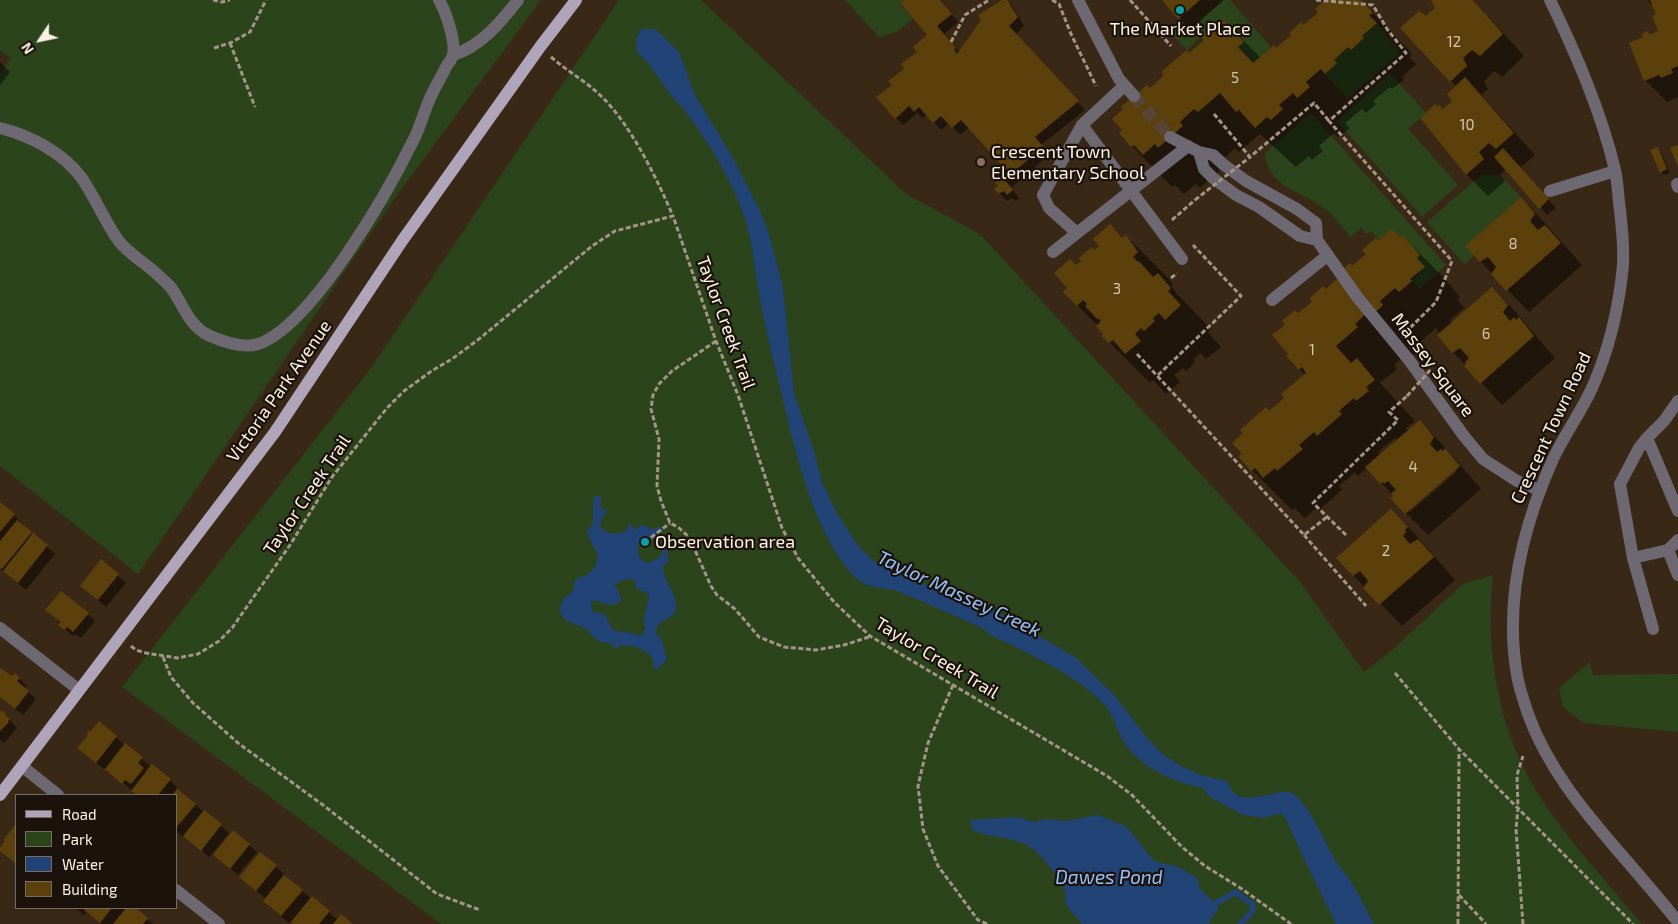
<!DOCTYPE html>
<style>
body{margin:0}
#map{position:relative;width:1678px;height:924px;overflow:hidden;background:#3a2816;font-family:"Exo 2",sans-serif}
canvas{display:block}
.legend{position:absolute;left:15px;top:794px;width:162px;height:115px;box-sizing:border-box;background:#1b130b;border:1px solid #766c63;margin:0;padding:6px 9px;list-style:none;font-size:15px;color:#fef1e6}
.legend li{display:flex;align-items:center;gap:10px;height:25px}
.legend b{width:25px;border:1px solid #766c63}
.north{position:absolute;left:15px;top:15px;width:50px;height:50px;-webkit-text-stroke:4px #1b130b;paint-order:stroke;rotate:236deg;font-size:14px;font-weight:700;line-height:20px;text-align:center;color:#fef1e6}
.north::after{content:'';display:block;margin:auto;width:18px;height:22px;background:#fef1e6;clip-path:polygon(50% 0,100% 100%,50% 72%,0 100%)}
</style>
<div id="map">
<canvas width="1678" height="924"></canvas>
<ul class="legend">
<li><b style="height:6px;background:#b0a4ba"></b>Road</li>
<li><b style="height:14px;background:#2c441b"></b>Park</li>
<li><b style="height:14px;background:#214375"></b>Water</li>
<li><b style="height:14px;background:#5c400c"></b>Building</li>
</ul>
<div class="north">N</div>
</div>
<script>
const ctx = document.querySelector('canvas').getContext('2d');
ctx.lineJoin = 'round';
function fillPath(path, color) {
  ctx.fillStyle = color;
  ctx.fill(path, 'evenodd');
}
function strokePath(path, color, width, dash) {
  ctx.strokeStyle = color;
  ctx.lineWidth = width;
  ctx.lineCap = dash ? 'butt' : 'round';
  ctx.setLineDash(dash || []);
  ctx.stroke(path);
}
function drawText(font, color, halo, rows, align = 'center') {
  ctx.font = font + ' "Exo 2",sans-serif';
  ctx.lineWidth = 4.5;
  ctx.setLineDash([]);
  ctx.textBaseline = 'middle';
  ctx.strokeStyle = halo;
  ctx.fillStyle = color;
  for (const [text, x, y, turn = 0] of rows) {
    ctx.save();
    ctx.translate(x, y);
    ctx.rotate((+turn || 0) * Math.PI / 180);
    ctx.textAlign = isNaN(turn) ? turn : align;
    if (halo) ctx.strokeText(text, 0, 0);
    ctx.fillText(text, 0, 0);
    ctx.restore();
  }
}
const green = new Path2D(`
 M0,0H541L397,195L138,574L0,466V73L11,58L0,51Z
 M619,0H701L906,194L980,234L1300,582L1364,672L1390,652L1463,584L1493,575C1484,651 1499,735 1542,800C1571,844 1608,883 1642,924H441L122,687L371,368Z
 M845,0H904L900,4L913,19L896,32L879,37Z
 M1223,0H1230L1271,47L1253,63L1238,47L1244,41L1225,20L1215,29L1212,26L1187,50L1172,34L1180,26L1185,32Z
 M1377,23L1400,53L1347,99L1325,74L1337,63L1334,60L1348,47L1351,50L1364,38L1362,36Z
 M1390,73L1426,113L1408,129L1458,185L1422,217L1337,121Z
 M1310,114L1313,115L1446,265L1420,289L1412,281L1424,266L1417,258L1420,255L1403,235L1400,237L1392,229L1379,240L1371,231L1366,234L1361,228L1351,237C1342,227 1332,213 1321,206C1297,190 1269,187 1265,153Z
 M1481,175H1500L1521,197L1466,245L1474,256L1464,264L1427,222Z
 M1590,662L1593,675L1678,674V732L1583,723L1563,707L1559,688Z`);
const water = new Path2D(`
 M641,29H655L679,52L695,95L732,156L761,213L769,234L783,288L794,393L814,451L822,482L835,510L859,547L875,562L885,568L910,579L951,592L991,608L1075,657L1116,697L1143,733L1160,752L1177,764L1203,776L1227,781C1229,785 1231,789 1233,792C1246,807 1282,787 1292,793C1311,806 1324,842 1336,861C1340,868 1345,873 1350,880C1359,894 1366,909 1374,924H1336L1305,861L1285,817L1281,813L1264,818L1243,815L1208,796L1204,788C1175,783 1142,768 1125,744C1116,731 1115,715 1103,703C1079,677 1025,651 992,636L982,628C954,616 927,603 899,592C882,585 868,591 854,576C813,533 796,452 782,396C774,362 765,328 759,293C754,268 753,243 745,219C732,180 710,144 685,111C680,105 675,100 670,94C659,80 652,64 637,53L636,40Z
 M595,495L601,497L600,508L608,511L602,518L600,527C608,535 619,536 628,529L629,522L635,530L641,525L646,526L651,529L661,527L664,528L653,540L649,537L643,539L637,548L640,559L648,563L660,557L665,544L668,548L667,555L669,560L663,567C663,582 678,594 676,608C674,623 656,616 656,634L662,640L667,659L659,668L653,670C657,653 642,649 629,645L626,647L619,644V648H615L608,642L602,643L590,634L589,630L565,620L559,611C560,608 560,605 562,602C566,594 577,593 574,581C578,577 584,577 588,574C609,556 590,548 587,531L593,524V503ZM627,579L634,580L637,589L645,592L649,596L644,618L645,629L641,636C631,632 622,633 612,629L605,614L592,611L591,603L596,600C606,605 612,607 622,601L615,584Z
 M1098,815L1127,827L1154,861L1179,867L1197,878L1200,889L1219,907L1208,924H1082C1078,918 1071,912 1067,906C1064,902 1066,896 1065,891C1061,878 1037,849 1025,844C1008,837 989,837 972,830L970,820L1016,817L1035,822L1044,819L1065,821Z`);
const shadow = new Path2D(`
 M906,0H940L958,22L944,34L960,53L1006,0L1013,7L1024,26L1016,34L1085,110L1041,145L1050,154L1011,188L1019,198L1016,201L1012,198L1007,201L999,193L1008,172L969,127L960,135L949,123L941,130L927,114L923,118L917,113L903,125L896,118L894,86L918,52L928,35Z
 M1164,0H1224L1190,30Z
 M1329,0H1361L1412,54L1409,57L1416,64L1402,77L1404,80L1392,89L1390,87L1373,101L1376,104L1366,113L1362,109L1345,123L1350,128L1338,137L1334,133L1319,146L1323,151L1312,160L1309,156L1296,167L1260,134L1239,152L1235,148L1219,163L1223,167L1200,188L1196,184L1184,194L1175,185L1172,187L1132,146L1150,89L1225,22L1261,58L1276,49L1303,26L1319,13Z
 M1432,0H1473L1524,56L1502,77L1494,71L1484,81L1488,89L1481,95L1535,155L1520,168L1556,208L1547,215L1506,169L1500,174L1505,181L1488,196L1466,174L1443,110L1453,102L1457,87L1451,81L1426,18L1437,8Z
 M1647,0H1678V97L1667,102L1645,80L1647,33L1650,36L1660,32L1657,15L1654,7Z
 M0,62L10,72L0,85Z
 M1657,148L1661,152L1670,173L1664,175L1661,172Z
 M1521,199L1543,221L1582,265L1529,312L1480,261Z
 M1110,225L1123,239L1126,236L1167,277L1173,284L1171,285L1177,294L1211,329L1208,332L1221,347L1206,359L1200,353L1193,360L1195,362L1186,371L1183,368L1174,375L1180,382L1166,394L1153,380L1150,383L1109,342L1100,328L1070,298L1069,288L1076,267L1101,246Z
 M1403,236L1443,277L1460,297L1457,299L1464,308L1450,320L1453,323L1492,288L1514,310L1555,358L1502,405L1453,352L1436,328L1420,342L1423,346L1413,355L1410,351L1394,365L1397,369L1380,383L1415,421L1406,428L1408,432L1420,421L1441,443L1481,489L1428,535L1406,513L1392,498L1394,496L1367,468L1358,476L1355,472L1339,486L1342,490L1318,511L1316,508L1305,518L1295,508L1292,510L1252,470L1243,454L1270,413L1286,398L1305,375L1287,356L1299,315L1379,242L1400,238ZM1395,438L1398,441L1381,455L1378,452ZM1455,469L1457,471L1410,512L1408,510Z
 M0,503L21,522L20,524L55,554L26,590L0,568Z
 M1391,510L1413,532L1455,580L1402,626L1353,575Z
 M101,561L126,583L106,607L81,586Z
 M47,610L88,614L95,621L81,638L75,634L73,636L60,625L62,623Z
 M0,669L12,678L15,675L27,686L25,689L36,699L23,715L0,697Z
 M0,713L5,714L17,728L4,743L0,740Z
 M99,723L150,766L145,771L147,773L170,780L177,787L176,789L229,833L209,857L184,835L183,837L176,831V795H138L105,768L104,769L79,748Z
 M249,845L257,852L238,875L222,862Z
 M260,853L284,874L276,884L278,885L302,891L338,920L351,924H294L291,921L289,923L272,909L265,901L266,899L249,884Z
 M75,908H134L153,924H102L87,912L84,915Z`);
const stream = new Path2D(`
 M1214,904L1236,892L1247,901L1253,904L1252,912L1240,924`);
const building = new Path2D(`
 M904,0H940L952,14L937,26L956,48L954,49L957,54L981,20L978,15L1002,0H1007L1018,17L1009,26L1079,101L1035,137L1043,146L1005,180L1013,190L1007,195L1004,191L998,194L994,189L998,186L995,182L1007,171L961,120L952,128L941,116L933,123L919,107L914,112L909,106L895,119L876,97L892,85L888,81L904,69L901,64L917,52L913,47L927,35L900,3Z
 M1162,0H1200L1178,19Z
 M1325,0H1361L1373,13L1369,15L1377,23L1362,36L1364,38L1351,50L1348,47L1334,60L1337,63L1325,74L1321,69L1306,82L1310,87L1297,98L1293,93L1279,105L1283,109L1271,120L1267,117L1255,128L1239,110L1236,112L1220,93L1198,112L1194,109L1180,122L1183,126L1158,148L1155,144L1143,155L1134,145L1131,147L1119,133L1122,130L1112,119L1123,109L1121,107L1147,85L1150,88L1164,75L1161,72L1187,50L1189,53L1204,40L1200,36L1212,26L1215,29L1225,20L1244,42L1238,47L1253,63L1274,45L1276,48L1291,35L1289,33L1301,22L1303,25L1318,13L1315,9Z
 M1431,0H1473L1503,34L1480,56L1472,50L1463,58L1467,66L1450,82L1400,28L1419,11L1426,16L1435,8Z
 M1650,0H1678V66L1671,69L1673,73L1661,78L1659,75L1644,81L1629,43L1643,37L1641,34L1648,31L1649,35L1658,31L1652,16L1656,14Z
 M1465,77L1514,133L1496,149L1489,143L1479,152L1484,159L1466,175L1420,118L1435,104L1438,107L1439,105L1443,109L1452,101L1447,94Z
 M1678,145V166L1670,148Z
 M1658,147L1667,169L1660,173L1650,150Z
 M1503,148L1549,199L1539,209L1494,157Z
 M1521,197L1535,214L1530,221L1538,230L1545,225L1561,243L1506,291L1491,274L1496,267L1488,257L1480,262L1465,246Z
 M1110,224L1122,238L1126,235L1138,252L1133,257L1138,262L1139,261L1153,277L1158,273L1171,288L1168,291L1181,305L1165,320L1159,313L1153,318L1155,321L1144,331L1141,328L1135,334L1141,341L1125,354L1113,340L1109,343L1101,336L1103,334L1096,326L1101,321L1098,318L1097,319L1085,306L1087,304L1083,300L1077,306L1063,292L1067,288L1054,273L1070,259L1076,265L1081,261L1079,258L1092,247L1094,250L1099,246L1093,239Z
 M1392,229L1400,237L1403,235L1420,255L1417,258L1425,267L1410,279L1412,281L1399,292L1395,288L1380,301L1383,305L1372,315L1369,311L1355,324L1358,327L1336,346L1351,363L1357,358L1375,380L1366,387L1369,391L1356,401L1354,398L1339,411L1342,414L1317,436L1314,432L1299,445L1303,449L1277,471L1275,468L1263,478L1255,468L1251,471L1238,456L1242,454L1232,443L1243,433L1240,430L1266,407L1269,411L1284,398L1281,394L1306,373L1302,367L1299,370L1286,356L1288,354L1272,335L1285,325L1282,321L1295,310L1298,313L1312,302L1310,298L1323,286L1326,289L1339,277L1337,274L1350,263L1352,266L1366,254L1362,250L1376,238L1379,240Z
 M1492,287L1508,305L1503,312L1510,321L1514,317L1516,320L1519,317L1534,336L1480,384L1464,366L1466,363L1465,362L1469,358L1460,348L1452,353L1437,335Z
 M1420,420L1434,437L1430,444L1437,452L1441,449L1443,451L1445,448L1460,466L1405,514L1390,498L1393,496L1391,493L1396,490L1388,481L1384,484L1383,482L1380,484L1365,467Z
 M0,502L15,514L0,532Z
 M1391,509L1408,527L1405,530L1406,532L1403,536L1410,544L1418,539L1434,557L1379,605L1363,588L1368,581L1360,571L1353,576L1336,558Z
 M17,520L32,532L2,569L0,568V541Z
 M33,533L48,545L18,583L3,571Z
 M101,559L119,574L98,600L80,586Z
 M61,591L89,613L73,632L67,627L65,630L58,625L61,622L45,610Z
 M0,668L12,676L15,673L20,678L17,681L29,691L15,709L0,697Z
 M2,710L6,713L5,715L10,719L8,721L9,722L0,731V712Z
 M99,721L117,736L96,763L77,748L88,735L87,733L89,730L90,732Z
 M125,743L143,757L138,763L144,768L131,784L125,780L122,784L105,769Z
 M152,764L171,779L158,795H137L131,791Z
 M177,789L196,804L176,828V795H172Z
 M204,810L222,824L201,851L183,836Z
 M16,824V861L15,863L0,851V848L5,841L3,840Z
 M233,830L250,844L230,869L213,855Z
 M260,852L277,865L256,891L239,877Z
 M284,875L303,890L281,916L263,901Z
 M312,896L330,911L319,924H293L291,922Z
 M82,908H112L100,923Z
 M126,908H136L148,918L143,924H113Z
 M341,914L353,924H333Z`);
const minorTunnel = new Path2D(`
 M1134,96L1170,137`);
const path = new Path2D(`
 M213,0L222,2L230,0
 M1052,0L1059,4L1071,34L1096,86
 M1130,0L1171,46
 M1316,0L1373,5L1387,29L1406,53L1329,121L1452,261L1436,302L1406,332
 M951,42L965,15L989,0
 M230,43L255,107
 M214,48L230,43L250,32L266,0
 M551,57C567,71 587,82 602,97C631,125 657,179 673,216
 M1214,114L1250,157L1314,103L1329,121
 M1172,220L1195,200
 M1171,278L1177,273
 M716,341L672,371L659,384L653,395L651,409L659,439L657,486L661,501L670,523L678,527L689,537L711,586L717,595L735,609L759,637L784,647L816,650L844,645L869,637
 M1137,354L1304,535L1327,517
 M1158,375L1241,296L1193,245
 M1304,535L1366,606
 M1346,535L1313,503L1398,420L1389,412L1407,396
 M645,542L670,523
 M131,646L136,650L146,653L177,658L198,654L219,641L232,628L290,545L332,477L387,408L404,391L433,370L452,359L479,339L592,246L615,231L673,216L716,341L738,395L782,528L798,558L834,602L870,636L1107,776L1132,795L1182,847L1205,866L1242,889L1291,924
 M163,657L171,677L193,703L238,743L323,805L437,894L480,910
 M1395,673L1459,749L1633,924
 M953,685L928,743L918,786L923,829L938,866L978,920L987,924
 M1459,895L1486,924
 M1458,924L1459,749
 M1523,924L1516,829L1518,808L1517,775L1523,756`);
const minor = new Path2D(`
 M1078,0L1119,79L1134,96
 M1550,0C1576,54 1601,111 1615,170C1618,183 1618,197 1620,210C1622,228 1624,247 1623,265C1619,307 1609,350 1592,388C1581,412 1565,434 1553,459C1523,526 1504,600 1517,675C1519,688 1524,701 1528,714C1547,767 1583,810 1619,852C1639,875 1659,898 1678,922
 M453,55C480,47 501,22 518,0
 M1124,86L1082,125L1043,195L1049,208L1077,233L1188,146
 M1082,125L1182,259
 M0,128C29,135 62,152 81,177C95,197 104,220 118,240C129,255 148,264 161,278C166,282 171,287 174,292C185,309 190,327 210,336C224,342 243,349 258,344C312,326 389,190 414,139C420,127 423,115 428,103C433,90 441,78 447,65C449,63 452,58 453,55C456,42 446,12 439,0
 M1170,137L1199,152L1213,155L1224,165L1246,181L1297,209L1316,223L1317,240L1358,298L1409,360L1464,436L1483,459L1517,481L1539,490
 M1199,152L1204,169L1213,178L1236,195L1259,207L1300,236L1317,240
 M1677,184L1678,187
 M1550,191L1615,171
 M1053,252L1077,233
 M1272,300L1328,255
 M1647,438L1664,421L1678,401
 M1678,540L1668,550L1678,575
 M1633,558L1620,484L1639,448L1647,438L1678,511
 M0,628L79,690
 M1653,629L1633,558L1668,550
 M23,767L58,795
 M176,890L219,924`);
const major = new Path2D(`
 M0,795L275,432L402,241L540,47L576,0`);
const pathBridge = new Path2D(`
 M1195,200L1250,157
 M1407,396L1432,368`);
const markers = [
 [1180,10,5,"#0f9aa8"],
 [981,162,5,"#8d6e63"],
 [645,542,5,"#0f9aa8"]
];
const numberNames = [
 ["12",1454,42],
 ["5",1235,78],
 ["10",1467,125],
 ["8",1513,244],
 ["3",1117,289],
 ["6",1486,334],
 ["1",1312,350],
 ["4",1413,467],
 ["2",1386,551]
];
const poiNames = [
 ["The Market Place",1180,29,"center"],
 ["Crescent Town",991,152],
 ["Elementary School",991,173],
 ["Observation area",655,542]
];
const streetNames = [
 ["Taylor Creek Trail",726,323,70],
 ["Massey Square",1433,365,53],
 ["Victoria Park Avenue",279,391,-55],
 ["Crescent Town Road",1551,428,-65],
 ["Taylor Creek Trail",307,495,-56],
 ["Taylor Creek Trail",937,658,31]
];
const waterNames = [
 ["Taylor Massey Creek",959,594,25],
 ["Dawes Pond",1109,878]
];
fillPath(green, '#2c441b');
fillPath(water, '#214375');
fillPath(shadow, '#0007');
strokePath(stream, '#214375', 5.5);
fillPath(building, '#5c400c');
strokePath(minorTunnel, '#574635', 12, [12, 6]);
strokePath(path, '#a59587', 3, [5, 2.5]);
strokePath(minor, '#6e6873', 12);
strokePath(major, '#b0a4ba', 12);
strokePath(pathBridge, '#a59587', 3, [5, 2.5]);
for (const [x, y, r, color] of markers) {
  const dot = new Path2D();
  dot.arc(x, y, r, 0, 2 * Math.PI);
  ctx.fillStyle = color;
  ctx.fill(dot);
  strokePath(dot, '#1b130b', 2);
}
drawText('15px', '#d6c5b0', null, numberNames);
drawText('18px', '#fef1e6', '#1b130b', poiNames, 'left');
drawText('18px', '#fef1e6', '#1b130b', streetNames);
drawText('italic 19px', '#96c0fe', '#1b130b', waterNames);
</script>
